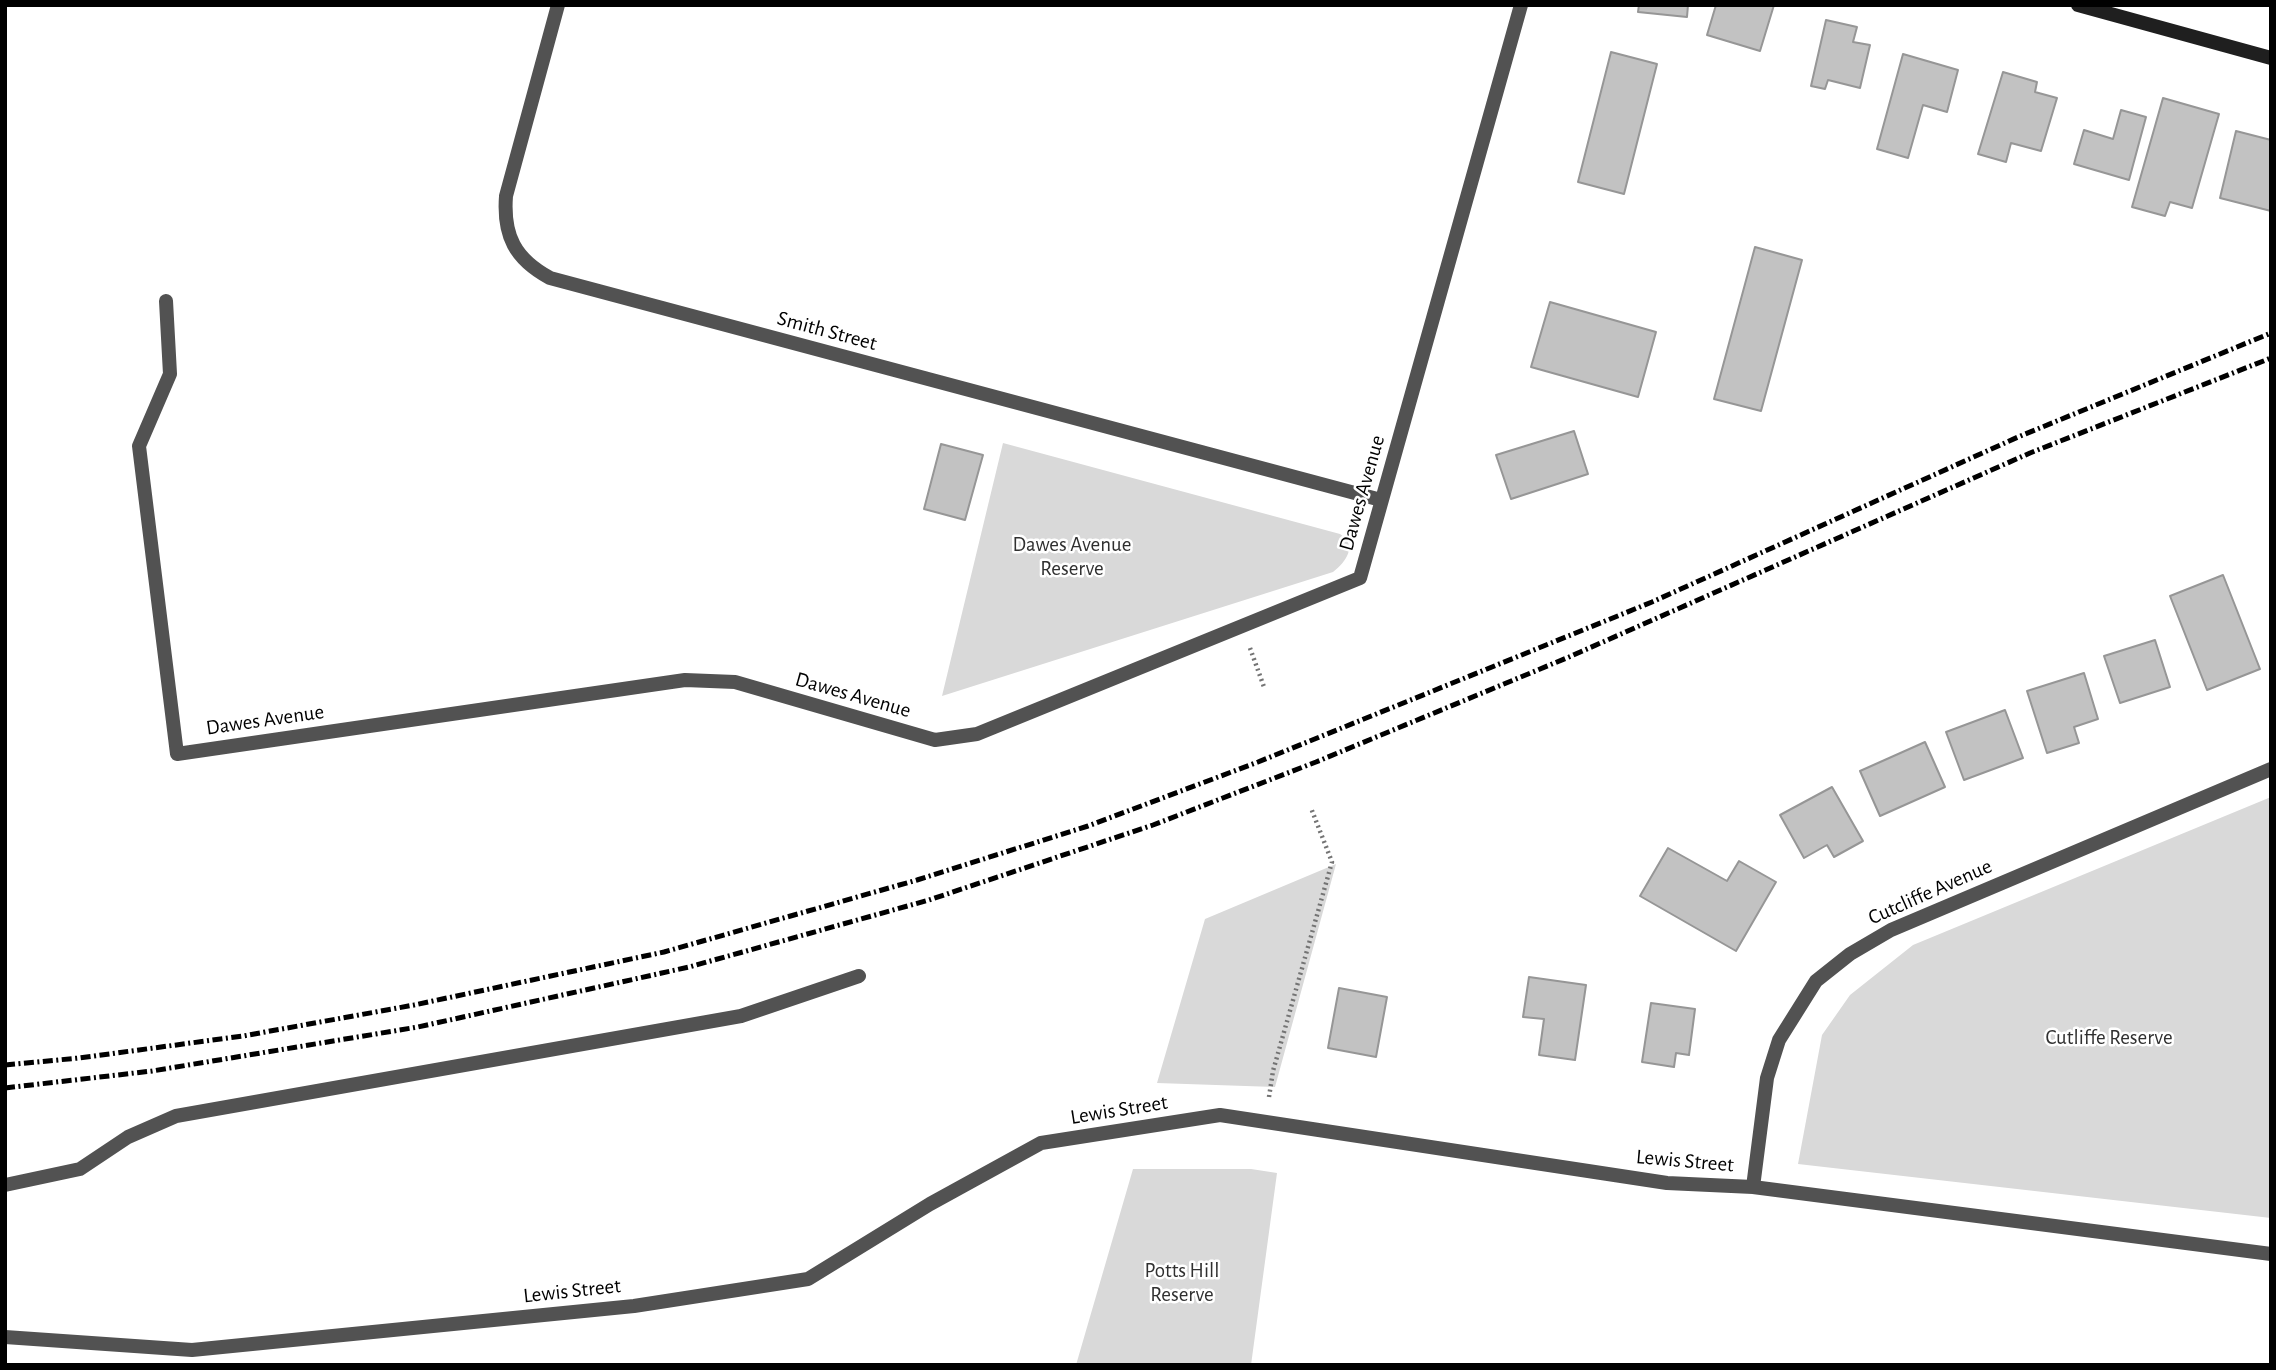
<!DOCTYPE html>
<style>
body{margin:0}
#map{position:relative;width:2276px;height:1370px;overflow:hidden;background:#fff;font-family:"Alegreya Sans",sans-serif}
canvas{display:block}
.frame{position:absolute;inset:0;border:7px solid #000;pointer-events:none}
</style>
<div id="map">
<canvas width="2276" height="1370"></canvas>
<div class="frame"></div>
</div>
<script>
const ctx = document.querySelector('canvas').getContext('2d');
ctx.lineJoin = 'round';
function fillPath(path, color) {
  ctx.fillStyle = color;
  ctx.fill(path, 'evenodd');
}
function strokePath(path, color, width, dash) {
  ctx.strokeStyle = color;
  ctx.lineWidth = width;
  ctx.lineCap = dash ? 'butt' : 'round';
  ctx.setLineDash(dash || []);
  ctx.stroke(path);
}
function drawText(font, color, halo, rows, align = 'center') {
  ctx.font = font + ' "Alegreya Sans",sans-serif';
  ctx.lineWidth = 5;
  ctx.setLineDash([]);
  ctx.textBaseline = 'middle';
  ctx.strokeStyle = halo;
  ctx.fillStyle = color;
  for (const [text, x, y, turn = 0] of rows) {
    ctx.save();
    ctx.translate(x, y);
    ctx.rotate((+turn || 0) * Math.PI / 180);
    ctx.textAlign = isNaN(turn) ? turn : align;
    if (halo) ctx.strokeText(text, 0, 0);
    ctx.fillText(text, 0, 0);
    ctx.restore();
  }
}
const green = new Path2D(`
 M1003,443L1340,534C1358,545 1346,562 1333,572L942,696Z
 M2271,797V1218L1798,1164L1822,1035L1850,995L1913,945Z
 M1336,864L1275,1087L1157,1083L1205,919Z
 M1133,1169H1251L1277,1173L1251,1365H1076Z`);
const building = new Path2D(`
 M1639,5H1688L1687,17L1638,12Z
 M1716,5H1774L1760,51L1707,35Z
 M1826,20L1857,27L1853,42L1870,45L1860,88L1828,80L1825,89L1811,86Z
 M1611,52L1657,64L1624,194L1578,182Z
 M1903,54L1958,70L1947,112L1923,105L1908,158L1877,149Z
 M2003,72L2037,82L2035,92L2057,98L2041,151L2011,143L2006,162L1978,154Z
 M2163,98L2219,114L2192,208L2170,202L2165,216L2132,207Z
 M2121,110L2146,117L2129,180L2074,164L2084,130L2113,139Z
 M2236,131L2271,140V211L2220,198Z
 M1755,247L1802,260L1761,411L1714,399Z
 M1550,302L1656,332L1638,397L1531,367Z
 M1574,431L1588,474L1511,499L1496,455Z
 M941,444L983,455L965,520L924,509Z
 M2223,575L2260,669L2207,690L2170,596Z
 M2155,640L2170,687L2120,703L2104,656Z
 M2084,673L2098,719L2074,727L2079,743L2047,753L2027,691Z
 M2005,710L2023,758L1964,780L1946,732Z
 M1925,742L1945,787L1880,816L1860,771Z
 M1832,787L1863,841L1834,857L1827,845L1804,858L1780,815Z
 M1668,848L1727,881L1739,861L1776,882L1736,951L1640,896Z
 M1529,977L1586,985L1575,1060L1539,1055L1544,1019L1523,1017Z
 M1339,988L1387,997L1376,1057L1328,1048Z
 M1651,1003L1695,1009L1689,1055L1676,1053L1674,1067L1642,1062Z`);
const path = new Path2D(`
 M2270,5L2271,6
 M1250,648L1264,687
 M1269,1097L1273,1071L1332,862L1311,808`);
const service = new Path2D(`
 M5,1185L80,1169L128,1137L176,1116L741,1016L859,976`);
const minor = new Path2D(`
 M558,5L506,196C503,236 515,259 550,278L1381,500
 M166,301L170,374L139,446L177,754L685,680L735,682L935,740L977,734L1360,578L1521,5
 M1753,1187L1767,1078L1779,1040L1816,981L1850,954L1891,930L2271,769
 M5,1337L192,1350L634,1306L808,1279L930,1204L1041,1143L1220,1115L1667,1183L1753,1187L2271,1254`);
const secondary = new Path2D(`
 M2078,5L2271,58`);
const rail = new Path2D(`
 M5,1065L79,1058L243,1036L414,1005L664,952L917,880L1088,826L1258,762L1652,602L2018,437L2271,333
 M5,1088L152,1071L418,1027L689,967L929,900L1153,825L1316,762L1569,657L2030,453L2271,358`);
const streetNames = [
 ["Smith Street",827,331,15],
 ["Dawes Avenue",1362,493,-74],
 ["Dawes Avenue",853,695,16],
 ["Dawes Avenue",265,720,-8],
 ["Cutcliffe Avenue",1930,892,-24],
 ["Lewis Street",1119,1110,-9],
 ["Lewis Street",1685,1161,5],
 ["Lewis Street",572,1291,-6]
];
const parkNames = [
 ["Dawes Avenue",1072,545],
 ["Reserve",1072,569],
 ["Cutliffe Reserve",2109,1038],
 ["Potts Hill",1182,1271],
 ["Reserve",1182,1295]
];
fillPath(green, '#d9d9d9');
fillPath(building, '#c2c2c2');
strokePath(building, '#969696', 2);
strokePath(path, '#747474', 4.5, [2, 3.5]);
strokePath(service, '#525252', 14);
strokePath(minor, '#525252', 14);
strokePath(secondary, '#1f1f1f', 14);
strokePath(rail, '#000', 5, [10, 3.5, 2, 3.5]);
drawText('21px', '#000', '#fff', streetNames);
drawText('21px', '#303030', '#fff', parkNames);
</script>
